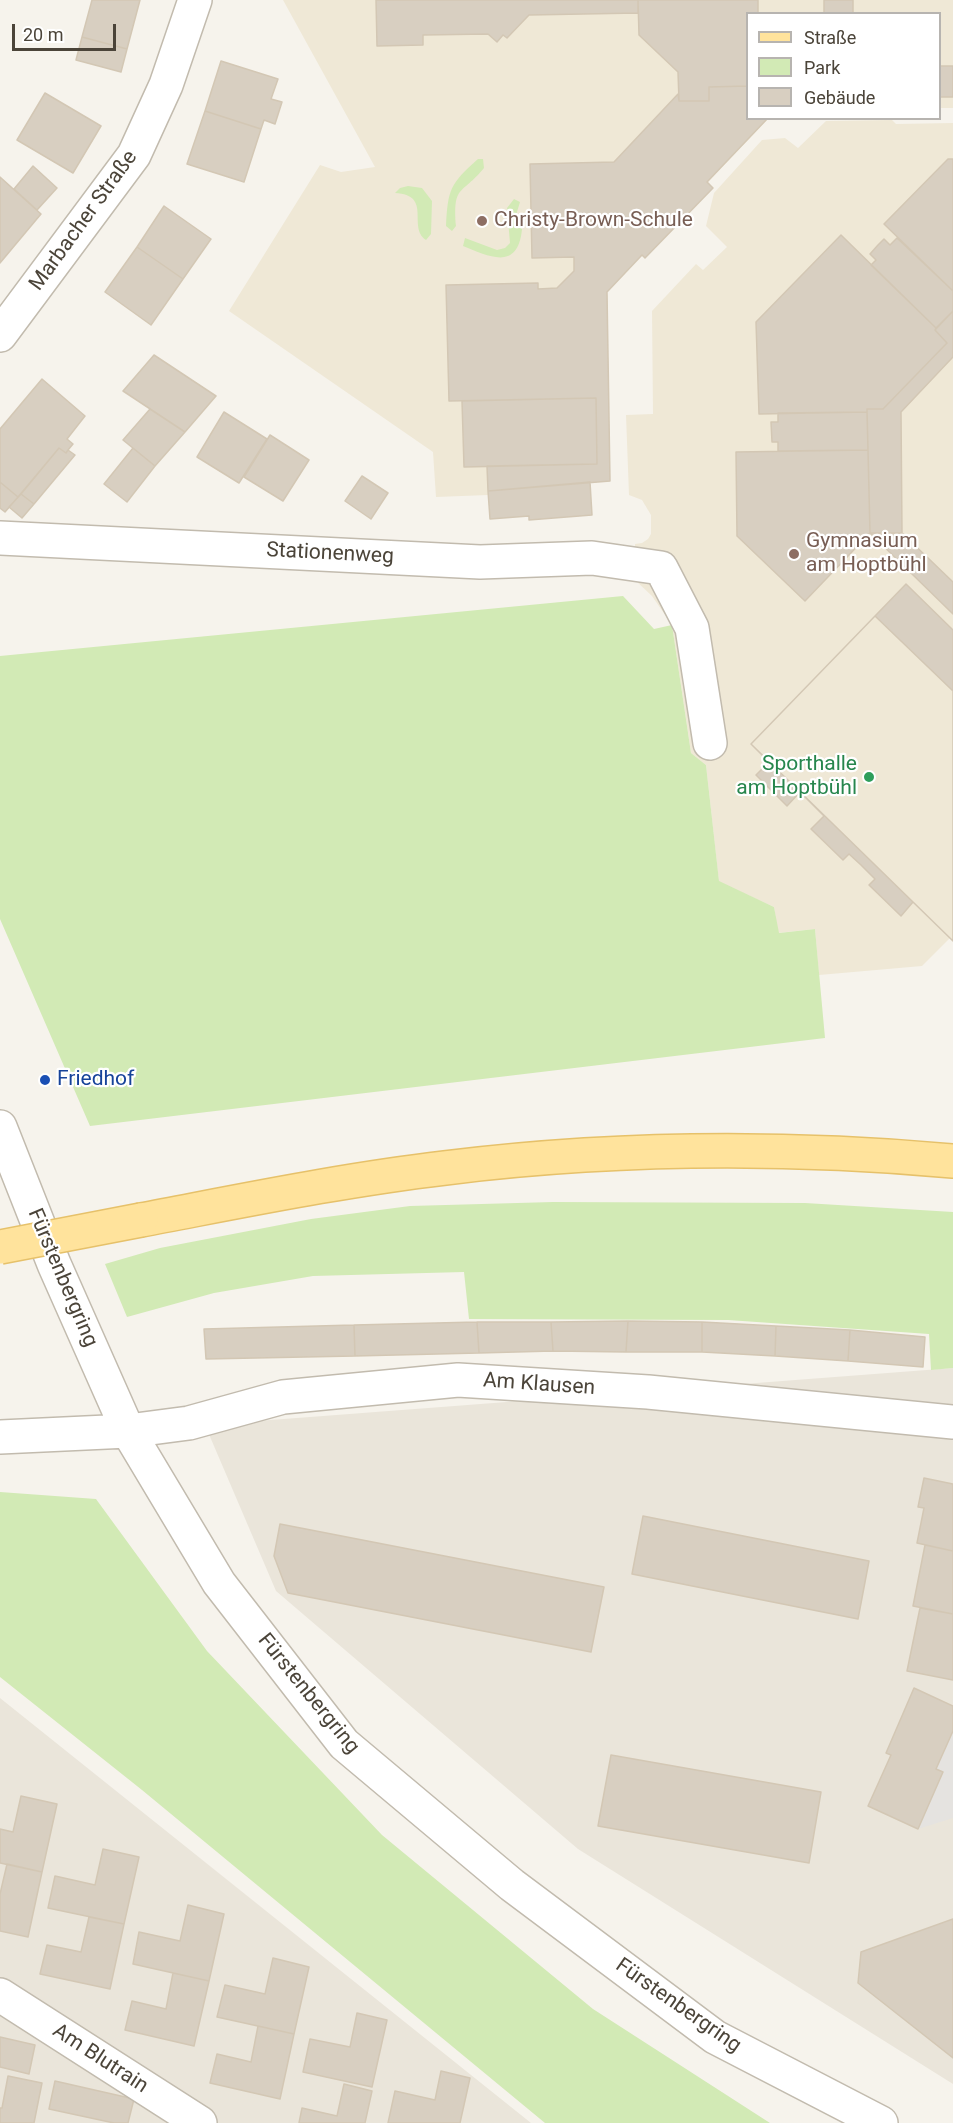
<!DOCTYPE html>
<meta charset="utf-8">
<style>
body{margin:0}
#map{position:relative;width:953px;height:2123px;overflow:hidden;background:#f6f3ec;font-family:Roboto,sans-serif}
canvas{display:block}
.legend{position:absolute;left:746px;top:12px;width:195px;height:108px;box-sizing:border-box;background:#fff;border:2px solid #b7b4b0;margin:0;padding:8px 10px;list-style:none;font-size:18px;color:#4b4439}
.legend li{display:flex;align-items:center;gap:12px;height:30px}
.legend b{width:30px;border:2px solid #b7b4b0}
.scale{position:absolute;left:12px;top:24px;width:104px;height:27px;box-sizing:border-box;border:3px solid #4b4439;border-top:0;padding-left:8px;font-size:18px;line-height:21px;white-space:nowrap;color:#4b4439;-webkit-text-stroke:4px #fff;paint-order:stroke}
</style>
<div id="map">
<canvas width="953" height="2123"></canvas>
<ul class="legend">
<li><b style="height:8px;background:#ffe39c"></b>Straße</li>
<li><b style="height:16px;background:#d2eab5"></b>Park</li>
<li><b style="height:16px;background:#d8cfc1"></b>Gebäude</li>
</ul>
<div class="scale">20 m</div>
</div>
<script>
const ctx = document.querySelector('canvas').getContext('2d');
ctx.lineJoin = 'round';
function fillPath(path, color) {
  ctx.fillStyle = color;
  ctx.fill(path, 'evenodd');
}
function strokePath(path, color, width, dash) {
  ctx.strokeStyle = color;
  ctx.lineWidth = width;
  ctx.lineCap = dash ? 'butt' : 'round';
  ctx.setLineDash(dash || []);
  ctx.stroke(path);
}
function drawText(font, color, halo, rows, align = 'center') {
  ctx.font = font + ' Roboto,sans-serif';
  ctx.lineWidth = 4.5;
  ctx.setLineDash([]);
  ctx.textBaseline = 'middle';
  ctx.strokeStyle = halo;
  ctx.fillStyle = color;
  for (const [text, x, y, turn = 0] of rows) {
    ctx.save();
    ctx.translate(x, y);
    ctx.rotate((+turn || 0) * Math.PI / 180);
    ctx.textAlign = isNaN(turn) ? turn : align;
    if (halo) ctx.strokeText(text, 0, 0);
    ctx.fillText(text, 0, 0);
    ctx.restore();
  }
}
const residential = new Path2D(`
 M953,1368V2084L578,1849L276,1591L205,1425Z
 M0,1698L531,2123H0Z`);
const education = new Path2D(`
 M283,0H953V108H940V14H748V118L768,119L708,182L713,188L645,258L642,255L607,292L610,481L489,491L488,495L436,497L433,452L229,311L320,165L341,172L375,167Z
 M892,120L896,124L953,123V941L950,938L922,966L819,975L815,929L778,933L774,907L719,882L706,765L691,753L672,625L652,596L635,580V544L642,543L648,539L651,534V515L642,500L629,495L626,415L653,414L652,311L696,264L703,270L727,247L706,226L714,193L762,140L785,138L798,148L826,121Z`);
const green = new Path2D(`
 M478,159H483L484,168C461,196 453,184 456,226L452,231L446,226C448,189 450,184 478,159Z
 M408,186L422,188L432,201L431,234L426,240C407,227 433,195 395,193L400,188Z
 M514,199L520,202C517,213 512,221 522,229C518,271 490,257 463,246L465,238L497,250L505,248L510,243L507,208Z
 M623,596L654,629L672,625L691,753L706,765L719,881L774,907L779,933L815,929L825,1038L90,1126L0,919V656Z
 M553,1202L805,1203L953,1212V1368L931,1370L929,1334L728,1320L469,1319L464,1272L313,1276L214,1293L127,1317L105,1264L160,1248L311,1219L410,1206Z
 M0,1492L96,1499L207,1651L382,1835L593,2009L770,2123H545L142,1790L0,1677Z`);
const parking = new Path2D(`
 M953,1731V1818L918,1829L936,1769Z`);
const building = new Path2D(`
 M92,0H140L127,49L82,37Z
 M376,0H638V13L529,15L507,38L503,35L497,42L488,34L423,35V45L377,46Z
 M638,0H758V14H748V86L709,87V101H679L678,72L639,35Z
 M824,0H853V14H824Z
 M82,37L127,49L121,72L76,60Z
 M221,61L278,79L271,99L282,102L275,124L264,120L261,129L205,111Z
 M940,66H953V97H940Z
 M748,86V118H768L707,182L713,188L645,258L642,255L607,292L610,481L488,491L487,466L597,464L596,398L449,401L446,285L538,283V289L557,288L574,271V257L532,258L530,164L614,162L678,94L679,101H709V87Z
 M45,93L101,126L73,173L17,140Z
 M205,111L261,129L244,182L187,164Z
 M948,159H953V291L884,224Z
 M33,166L57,188L37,210L14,189Z
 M0,177L41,214L0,263Z
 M164,206L211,239L183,279L137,247Z
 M841,235L936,328L935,330L947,343L883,409H867V412L759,414L756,322Z
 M897,238L953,291V311L936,328L871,265L876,260L870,254L878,245L884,239L890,245Z
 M137,247L183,279L151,325L105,292Z
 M953,311V357L901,412L902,533H870L867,409H883L947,343L935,330Z
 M154,355L216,396L185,432L123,391Z
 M42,379L85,416L67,439L73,444L68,450L66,453L59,448L18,497L0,482V429Z
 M596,398L597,464L464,467L462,401Z
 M150,409L185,432L155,466L123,440Z
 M224,412L267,439L239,483L197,457Z
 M867,412L868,450L778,451V442H772L771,422H778V413Z
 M270,435L309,460L283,501L244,477Z
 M59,448L66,453L68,450L75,455L34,504L21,494Z
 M133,448L155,466L127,502L104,484Z
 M868,450L870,533L805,601L737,536L736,452Z
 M362,476L388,493L371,519L345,501Z
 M0,482L18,497L5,512L0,508Z
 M590,482L592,515L529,520V516L490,519L488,491Z
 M21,494L34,504L22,518L9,507Z
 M870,533H902L953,582V614Z
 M906,584L953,630V941L913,902L901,916L869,885L875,879L861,865L849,854L843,860L811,829L824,816L800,792L787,806L756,775L769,762L751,744Z
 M875,616L953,691V941L751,744Z
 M628,1321L702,1322V1352H626Z
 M628,1321L626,1352L553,1351L551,1322Z
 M477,1322H551L553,1351L479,1353Z
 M477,1322L479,1353L355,1356L354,1325Z
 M702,1322L776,1326L775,1356L702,1352Z
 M354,1325L355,1356L206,1359L204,1329Z
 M776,1326L850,1330L848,1361L775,1356Z
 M850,1330L925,1337L923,1367L848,1361Z
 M924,1478L953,1484V1551L917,1543L924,1508L918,1507Z
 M643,1516L869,1561L858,1619L632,1574Z
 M280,1524L604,1587L591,1652L288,1593L274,1556Z
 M925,1545L953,1551V1614L913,1606Z
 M920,1608L953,1614V1680L907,1671Z
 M914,1688L953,1706V1731L936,1769L943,1772L918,1829L868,1806L891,1755L886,1753Z
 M611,1755L821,1792L809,1863L598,1826Z
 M21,1796L57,1804L42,1872L0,1863V1829L13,1832Z
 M103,1849L139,1857L124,1924L48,1908L55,1876L95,1885Z
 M7,1864L42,1872L28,1937L0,1931V1894Z
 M188,1905L224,1914L209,1981L133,1964L139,1932L180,1941Z
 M89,1917L124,1924L110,1989L40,1974L47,1945L81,1952Z
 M953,1919V2058L858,1983L861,1952Z
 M273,1958L309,1967L294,2034L217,2017L225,1985L265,1994Z
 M173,1973L209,1981L194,2046L125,2030L132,2001L166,2009Z
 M357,2013L387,2020L372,2087L303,2072L310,2039L350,2047Z
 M258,2026L294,2034L280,2099L210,2083L217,2054L251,2062Z
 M0,2037L35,2045L29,2074L0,2067Z
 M441,2071L470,2078L460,2123H388L395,2091L435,2100Z
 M8,2076L42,2083L34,2123H0V2108H2Z
 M55,2081L134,2099L128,2123H114L49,2109Z
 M344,2084L372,2091L365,2123H299L302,2108L337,2116Z`);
const minor = new Path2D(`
 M0,335L134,155L166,85L195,0
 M0,538L480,562L592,558L661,568L692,628L710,743
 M0,1127L54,1264L128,1431L219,1583L344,1744L512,1885L715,2037L881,2123
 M0,1437L128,1431L189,1423L283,1397L458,1380L648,1392L953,1422
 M0,1995L200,2123`);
const major = new Path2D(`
 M141,1220C242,1201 343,1180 445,1168C614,1147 784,1146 953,1161`);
const majorBridge = new Path2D(`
 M0,1247L141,1220`);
const markers = [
 [482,221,6,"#8d6e63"],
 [794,554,6,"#8d6e63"],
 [869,777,6,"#2e9e5b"],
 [45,1080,6,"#1a4fb4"]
];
const streetNames = [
 ["Marbacher Straße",84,221,-54],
 ["Stationenweg",330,554,3],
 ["Fürstenbergring",62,1278,67],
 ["Am Klausen",539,1385,4],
 ["Fürstenbergring",308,1694,51],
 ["Fürstenbergring",678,2006,35],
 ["Am Blutrain",100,2059,33]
];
const educationNames = [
 ["Christy-Brown-Schule",494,221],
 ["Gymnasium",806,542],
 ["am Hoptbühl",806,566]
];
const leisureNames = [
 ["Sporthalle",857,765],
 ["am Hoptbühl",857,789]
];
const transitNames = [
 ["Friedhof",57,1080]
];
fillPath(residential, '#eae5da');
fillPath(education, '#efe8d6');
fillPath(green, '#d2eab5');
fillPath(parking, '#e5e3e0');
fillPath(building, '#d8cfc1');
strokePath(building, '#d3c7b4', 1.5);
strokePath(minor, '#c2bbae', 36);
strokePath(major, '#e6c16a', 36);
strokePath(minor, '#fff', 33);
strokePath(major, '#ffe39c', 33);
strokePath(majorBridge, '#e6c16a', 36, []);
strokePath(majorBridge, '#ffe39c', 33);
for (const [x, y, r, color] of markers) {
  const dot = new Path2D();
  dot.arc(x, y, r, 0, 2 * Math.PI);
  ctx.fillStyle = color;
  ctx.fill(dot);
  strokePath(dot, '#fff', 2);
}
drawText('21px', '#4b4439', '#fff', streetNames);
drawText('21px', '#785e54', '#fff', educationNames, 'left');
drawText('21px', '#27864d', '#fff', leisureNames, 'right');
drawText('21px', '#164399', '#fff', transitNames, 'left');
</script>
